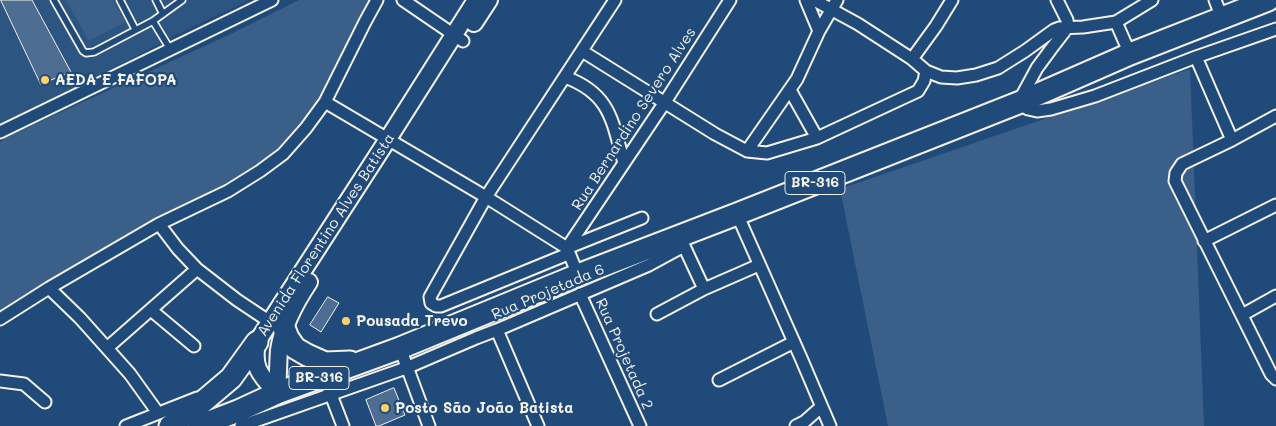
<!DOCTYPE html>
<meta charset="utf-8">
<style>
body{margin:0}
canvas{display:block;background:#1f4a7a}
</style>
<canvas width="1276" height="426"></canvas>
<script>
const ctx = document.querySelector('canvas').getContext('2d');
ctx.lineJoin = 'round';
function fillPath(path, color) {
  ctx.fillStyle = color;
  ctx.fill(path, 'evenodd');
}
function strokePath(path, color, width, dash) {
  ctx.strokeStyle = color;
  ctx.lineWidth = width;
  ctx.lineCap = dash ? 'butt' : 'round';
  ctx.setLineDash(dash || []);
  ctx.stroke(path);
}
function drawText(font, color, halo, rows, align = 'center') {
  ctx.font = font + ' Mali,sans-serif';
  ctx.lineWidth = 4.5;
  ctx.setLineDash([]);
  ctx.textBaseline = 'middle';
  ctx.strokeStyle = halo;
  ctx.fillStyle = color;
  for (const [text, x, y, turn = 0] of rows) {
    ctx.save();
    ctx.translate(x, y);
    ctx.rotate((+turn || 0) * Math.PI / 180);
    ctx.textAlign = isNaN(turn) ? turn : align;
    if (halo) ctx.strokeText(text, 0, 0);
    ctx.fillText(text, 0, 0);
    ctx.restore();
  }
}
const built = new Path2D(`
 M0,0H249L182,32L0,127Z`);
const green = new Path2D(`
 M66,0H113L125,22L89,41Z
 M299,0H372L316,104L279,150L223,186L154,218L0,315V142L7,137L235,32Z
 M1190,69L1204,426H888L840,189Z`);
const building = new Path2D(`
 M1,0H32L71,72L41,84Z
 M328,297L339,303L321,332L310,325Z
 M394,388L405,415L379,426H376L366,400Z`);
const lane = new Path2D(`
 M54,0L83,51L86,53L94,52L153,21L182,0
 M120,0L135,29
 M156,0L163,14
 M153,21L170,49`);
const street = new Path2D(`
 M403,0L463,41
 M806,0L819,31
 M814,0L858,24L912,59L926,71L941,77L957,78L976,75L998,68L1025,51L1054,30L1059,28L1083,27L1116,22L1152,0
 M1057,0L1067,20L1068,27L1051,49L1037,68L1018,103L1028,109L1037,111L1051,109L1095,96L1196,57L1276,29
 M1215,0L1222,18
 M1116,22L1130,54
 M582,51L715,134L747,151L767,153L817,138L918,91L924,81L926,71
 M1196,57L1232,140
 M912,59L936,26L952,0
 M565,77C611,94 612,121 624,163
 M790,90L817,138
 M325,102L486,197L567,248L642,218
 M1276,116L1232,140L1182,164L1176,173L1175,181L1271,374L1276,379
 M0,132L272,0
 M747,151L797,79L819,31L837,0
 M737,214L801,358L830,426
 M159,224L178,249L197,269L237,300L270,322
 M1204,241L1276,205
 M684,246L704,289
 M568,254L441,306H436L431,303L430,297L486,197L615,0
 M578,275L567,248L665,102L730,0
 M49,288L80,318L130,374L158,413
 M580,294L640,426
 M151,310L194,346
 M657,314L704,289L759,265
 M1242,315L1276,296
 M0,319L49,288L159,224L228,191L260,171L283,154L306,128L325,102L365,22L377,0
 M497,330L538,426
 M107,348L197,269
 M400,348L429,426
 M719,380L794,342
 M0,381L24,384L45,402
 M328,387L343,426
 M126,426L197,398
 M241,426L406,368L476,338L497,330L649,265L684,246L680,236
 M796,426L804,422L821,407`);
const secondary = new Path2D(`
 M474,23L489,0
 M277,393C260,375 252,368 257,342L388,139L476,0
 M277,393C278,378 278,364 279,350C283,325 295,303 309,282`);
const highway = new Path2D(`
 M284,328L288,338L295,348L307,355L325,363L350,362
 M170,426L198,406L231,378L257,342
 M199,426L238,411L277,393L400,348L578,275L737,214L1018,103L1130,54L1268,0`);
const markers = [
 [45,80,5,"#ffd166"],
 [346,321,5,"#ffd166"],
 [385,408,5,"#ffd166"]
];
const shields = [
 [815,183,60],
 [319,378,60]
];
const shieldNames = [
 ["BR-316",815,183],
 ["BR-316",319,378]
];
const poiNames = [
 ["AEDA E FAFOPA",55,80],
 ["Pousada Trevo",356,321],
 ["Posto São João Batista",395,408]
];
const streetNames = [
 ["Rua Bernardino Severo Alves",634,119,-57],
 ["Avenida Florentino Alves Batista",326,235,-57],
 ["Rua Projetada 6",548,292,-23],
 ["Rua Projetada 2",624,354,66]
];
fillPath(built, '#2d5581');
fillPath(green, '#3a5f88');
fillPath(building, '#4d6e92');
strokePath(building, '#f4f1e8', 1);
strokePath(lane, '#f4f1e8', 9);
strokePath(street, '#f4f1e8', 15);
strokePath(secondary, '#f4f1e8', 20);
strokePath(highway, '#f4f1e8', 25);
strokePath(lane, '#1f4a7a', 5.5);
strokePath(street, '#1f4a7a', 11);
strokePath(secondary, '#1f4a7a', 16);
strokePath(highway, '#1f4a7a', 21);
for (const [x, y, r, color] of markers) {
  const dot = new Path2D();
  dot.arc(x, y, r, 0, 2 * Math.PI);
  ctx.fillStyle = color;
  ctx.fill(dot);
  strokePath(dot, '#1f4a7a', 2);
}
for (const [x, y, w] of shields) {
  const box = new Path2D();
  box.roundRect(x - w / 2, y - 11.5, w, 23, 4);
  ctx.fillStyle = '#1f4a7a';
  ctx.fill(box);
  strokePath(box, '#f4f1e8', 1);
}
drawText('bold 14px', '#f4f1e8', null, shieldNames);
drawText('bold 15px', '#f4f1e8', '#1f4a7a', poiNames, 'left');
drawText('15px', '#f4f1e8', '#1f4a7a', streetNames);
</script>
